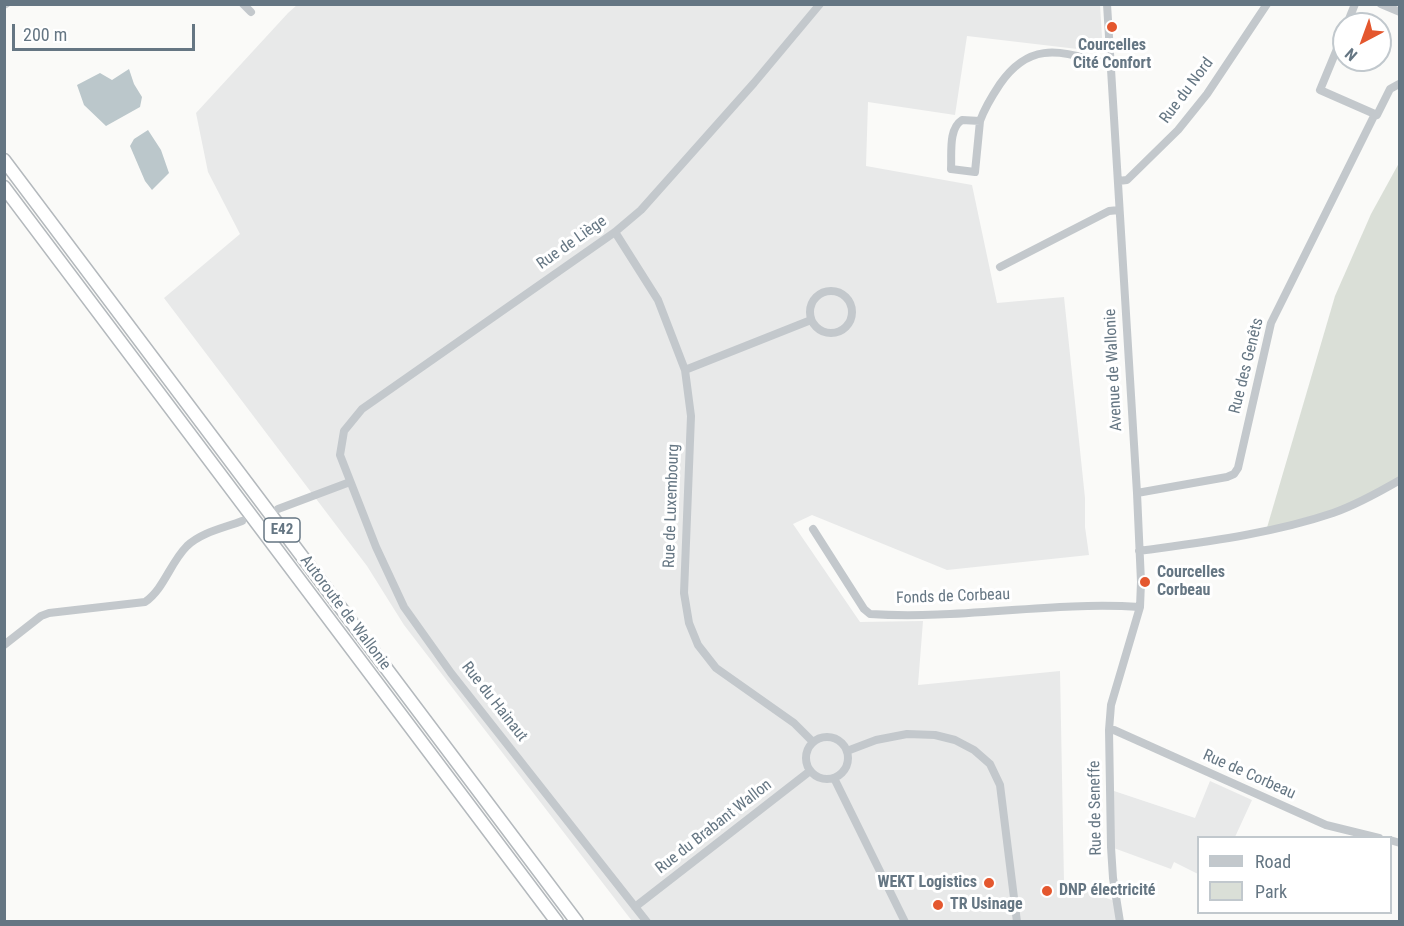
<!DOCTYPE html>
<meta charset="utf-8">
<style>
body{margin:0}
#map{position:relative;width:1404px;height:926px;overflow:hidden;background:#fafaf8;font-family:"Roboto Condensed",sans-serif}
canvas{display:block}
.frame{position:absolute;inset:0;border:6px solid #657683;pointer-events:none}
.legend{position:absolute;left:1197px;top:836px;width:195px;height:78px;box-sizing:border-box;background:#fff;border:2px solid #c1c8cd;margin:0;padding:8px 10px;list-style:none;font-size:18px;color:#657683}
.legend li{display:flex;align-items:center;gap:12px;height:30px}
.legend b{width:30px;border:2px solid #c1c8cd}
.north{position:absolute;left:1332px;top:12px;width:60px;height:60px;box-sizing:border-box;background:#fff;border:2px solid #c1c8cd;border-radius:50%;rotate:221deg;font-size:16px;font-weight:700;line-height:24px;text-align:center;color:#657683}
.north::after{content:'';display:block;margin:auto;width:21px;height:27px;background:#e4572e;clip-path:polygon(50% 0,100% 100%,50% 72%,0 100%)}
.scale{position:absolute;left:12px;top:24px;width:183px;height:27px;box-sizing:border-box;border:3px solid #657683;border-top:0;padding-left:8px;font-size:18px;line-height:21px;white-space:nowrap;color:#657683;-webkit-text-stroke:4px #fff;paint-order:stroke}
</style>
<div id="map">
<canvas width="1404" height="926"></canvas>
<div class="frame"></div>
<ul class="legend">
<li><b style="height:8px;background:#c3c8cc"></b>Road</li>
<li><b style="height:16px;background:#dadfd7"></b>Park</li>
</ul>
<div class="north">N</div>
<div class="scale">200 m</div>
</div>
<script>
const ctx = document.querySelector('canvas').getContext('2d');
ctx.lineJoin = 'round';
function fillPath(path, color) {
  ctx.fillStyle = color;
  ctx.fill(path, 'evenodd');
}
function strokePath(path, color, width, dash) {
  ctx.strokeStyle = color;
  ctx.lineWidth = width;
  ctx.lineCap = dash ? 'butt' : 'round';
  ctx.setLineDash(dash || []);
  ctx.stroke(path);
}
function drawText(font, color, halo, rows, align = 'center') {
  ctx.font = font + ' "Roboto Condensed",sans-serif';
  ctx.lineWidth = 6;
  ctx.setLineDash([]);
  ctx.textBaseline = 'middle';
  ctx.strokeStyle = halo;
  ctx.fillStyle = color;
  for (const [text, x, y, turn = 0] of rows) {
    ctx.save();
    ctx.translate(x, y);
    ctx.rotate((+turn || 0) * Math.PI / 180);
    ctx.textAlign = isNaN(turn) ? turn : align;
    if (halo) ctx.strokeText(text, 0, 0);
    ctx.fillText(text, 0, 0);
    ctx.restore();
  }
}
const built = new Path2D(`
 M297,5H1100L1103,52L967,36L955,115L868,102L866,166L972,185L997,303L1064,297L1085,498V527L1089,555L947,570L812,515L793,524L860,622L923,621L918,685L1060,671L1064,882L1117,902L1120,921H632L404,625L367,566L164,298L240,234L208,172L196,113L288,13Z
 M1210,781L1252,800L1235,837L1198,838V874L1174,862L1171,869L1111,847V790L1195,818Z`);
const green = new Path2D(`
 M1399,163V480L1335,512L1266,531L1335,296L1371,214Z`);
const water = new Path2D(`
 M129,69L134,84L142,97L140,107L106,126L84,105L77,85L100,73L112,80Z
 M148,130L161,150L169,173L152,190L145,181L130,146L134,139Z`);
const minor = new Path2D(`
 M243,4L251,12
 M1107,4L1137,493L1141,582L1140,607L1111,705L1109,730L1111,847L1113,878L1120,922
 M1381,4L1400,12
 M4,5L6,4
 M1347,24L1355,4
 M1344,32L1320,90L1377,115L1390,89L1399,84
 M962,120L980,121L975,172L951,169C952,154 948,129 962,120Z
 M980,121C985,107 992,96 1000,84C1032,38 1064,53 1110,64
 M1118,181L1127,180L1178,130L1207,94L1267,4
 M615,232L658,300L685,370L691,416L684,593L689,623L698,645L716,668L794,723L813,742
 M1000,267L1109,211L1119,210
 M810 312a21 21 0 1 1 42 0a21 21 0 1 1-42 0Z
 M685,370L811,320
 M1137,493L1227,477L1234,474L1238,468L1271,323L1375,114
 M278,509L350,482
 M813,529L864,609L870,614C960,620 1050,601 1140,607
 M1139,551C1204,542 1271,534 1333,513C1353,506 1381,491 1400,480
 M4,645L41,616L49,613L145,602C164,589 170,563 187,546C202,532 224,528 242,521
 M1109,730H1114L1326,825L1379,838
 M806 758a21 21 0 1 1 42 0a21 21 0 1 1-42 0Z
 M847,751L876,740L907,734L935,735L955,740L974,750L990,764L1000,785L1017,922
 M834,778L905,922
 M1390,840L1400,843
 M635,907L810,771
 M647,922L451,673L404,607L376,547L340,455L344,431L362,409L615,232L641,210L754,83L820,4`);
const highway = new Path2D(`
 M4,160L577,922
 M4,187L557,922`);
const markers = [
 [1112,27,6,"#e4572e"],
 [1145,582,6,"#e4572e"],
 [989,883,6,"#e4572e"],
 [1047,891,6,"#e4572e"],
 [938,905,6,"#e4572e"]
];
const shields = [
 [282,530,36]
];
const shieldNames = [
 ["E42",282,530]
];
const poiNames = [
 ["Courcelles",1112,46,"center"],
 ["Cité Confort",1112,64,"center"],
 ["Courcelles",1157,573],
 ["Corbeau",1157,591],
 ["WEKT Logistics",977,883,"right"],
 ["DNP électricité",1059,891],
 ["TR Usinage",950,905]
];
const streetNames = [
 ["Rue du Nord",1187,91,-53],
 ["Rue de Liège",572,243,-35],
 ["Rue des Genêts",1247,366,-76],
 ["Avenue de Wallonie",1114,370,-93],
 ["Rue de Luxembourg",672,506,-88],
 ["Fonds de Corbeau",953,597,-2],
 ["Autoroute de Wallonie",345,613,53],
 ["Rue du Hainaut",494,702,52],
 ["Rue de Corbeau",1249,775,24],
 ["Rue de Seneffe",1096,808,-91],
 ["Rue du Brabant Wallon",714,827,-38]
];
fillPath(built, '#e8e9e9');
fillPath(green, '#dadfd7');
fillPath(water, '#bbc7cb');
strokePath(highway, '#b4b9bd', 15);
strokePath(minor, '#c3c8cc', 8);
strokePath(highway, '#fff', 12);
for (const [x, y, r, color] of markers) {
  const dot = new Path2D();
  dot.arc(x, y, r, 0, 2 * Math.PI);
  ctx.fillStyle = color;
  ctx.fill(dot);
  strokePath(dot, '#fff', 2);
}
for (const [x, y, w] of shields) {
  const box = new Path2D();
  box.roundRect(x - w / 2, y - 12, w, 24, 4.5);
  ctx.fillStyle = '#fff';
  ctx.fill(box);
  strokePath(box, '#657683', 1.5);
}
drawText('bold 15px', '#657683', null, shieldNames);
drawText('bold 16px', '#657683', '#fff', poiNames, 'left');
drawText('16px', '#657683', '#fff', streetNames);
</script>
